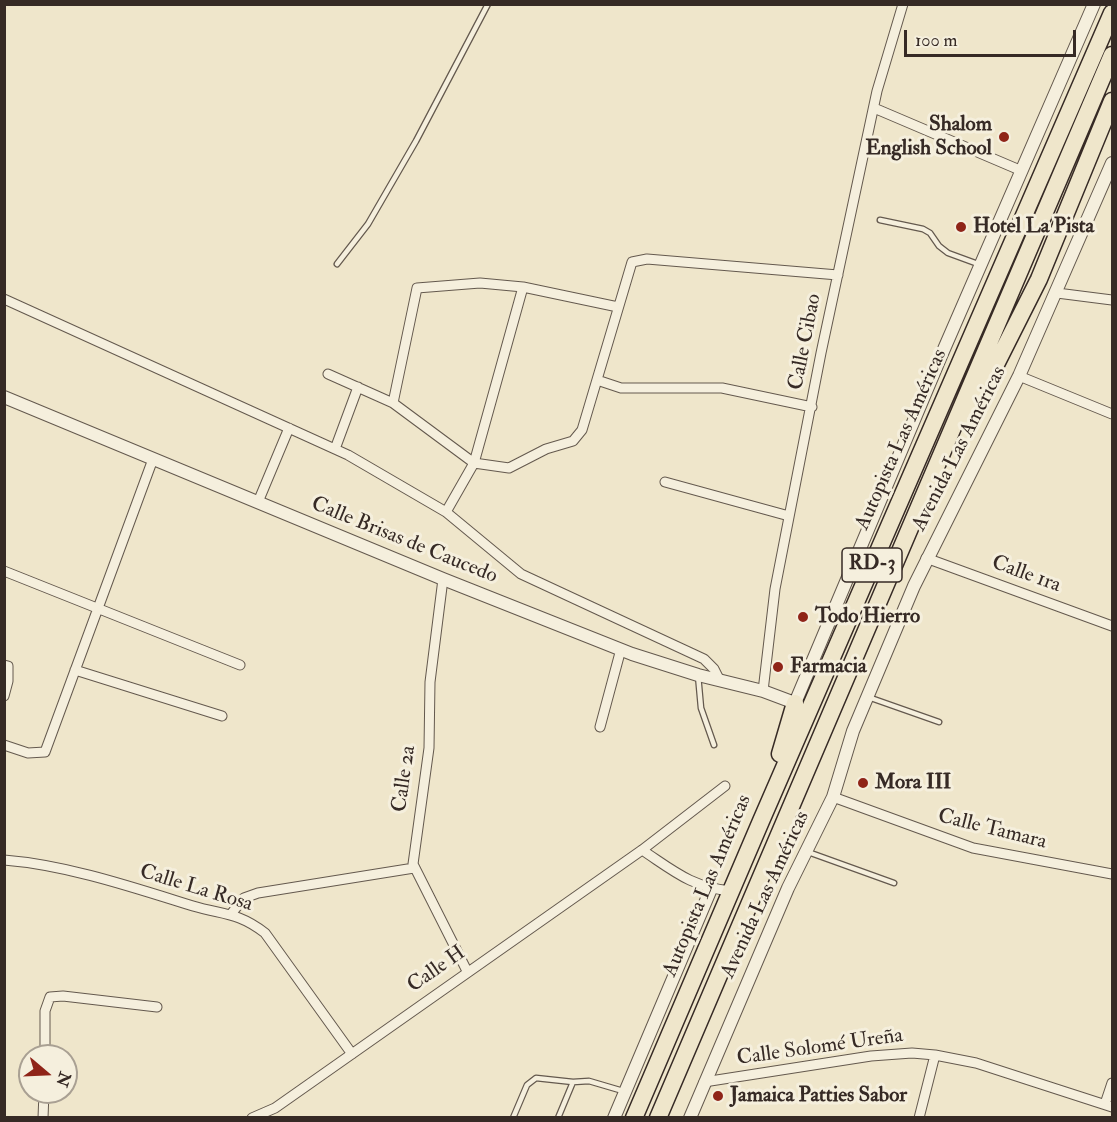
<!DOCTYPE html>
<meta charset="utf-8">
<style>
body{margin:0}
#map{position:relative;width:1117px;height:1122px;overflow:hidden;background:#efe6cb;font-family:"IM FELL Double Pica",serif}
canvas{display:block}
.frame{position:absolute;inset:0;border:6px solid #362a25;pointer-events:none}
.north{position:absolute;left:18px;top:1044px;width:60px;height:60px;box-sizing:border-box;background:#f5efdd;border:2px solid #a9a093;border-radius:50%;rotate:109deg;font-size:16px;font-weight:700;line-height:24px;text-align:center;color:#362a25}
.north::after{content:'';display:block;margin:auto;width:21px;height:27px;background:#8f2418;clip-path:polygon(50% 0,100% 100%,50% 72%,0 100%)}
.scale{position:absolute;left:904px;top:30px;width:172px;height:27px;box-sizing:border-box;border:3px solid #362a25;border-top:0;padding-left:8px;font-size:18px;line-height:21px;white-space:nowrap;color:#362a25;-webkit-text-stroke:4px #f5efdd;paint-order:stroke}
</style>
<div id="map">
<canvas width="1117" height="1122"></canvas>
<div class="frame"></div>
<div class="north">N</div>
<div class="scale">100 m</div>
</div>
<script>
const ctx = document.querySelector('canvas').getContext('2d');
ctx.lineJoin = 'round';
function strokePath(path, color, width, dash) {
  ctx.strokeStyle = color;
  ctx.lineWidth = width;
  ctx.lineCap = dash ? 'butt' : 'round';
  ctx.setLineDash(dash || []);
  ctx.stroke(path);
}
function drawText(font, color, halo, rows, align = 'center') {
  ctx.font = font + ' "IM FELL Double Pica",serif';
  ctx.lineWidth = 6;
  ctx.setLineDash([]);
  ctx.textBaseline = 'middle';
  ctx.strokeStyle = halo;
  ctx.fillStyle = color;
  for (const [text, x, y, turn = 0] of rows) {
    ctx.save();
    ctx.translate(x, y);
    ctx.rotate((+turn || 0) * Math.PI / 180);
    ctx.textAlign = isNaN(turn) ? turn : align;
    if (halo) ctx.strokeText(text, 0, 0);
    ctx.fillText(text, 0, 0);
    ctx.restore();
  }
}
const service = new Path2D(`
 M880,220L923,229L930,233L939,246L948,253L978,264
 M337,264L368,224L416,141L488,4
 M698,675L701,708L714,745
 M868,697L939,722
 M808,852L894,883
 M513,1118L527,1085L536,1078L573,1082
 M558,1118L573,1082L589,1081L623,1091`);
const minor = new Path2D(`
 M874,108L1022,171
 M1057,293L1112,300
 M4,299L348,455L446,512L521,574L704,659L714,669L719,679
 M328,374L393,403L474,463L509,468L546,449L573,441L582,430L632,262L647,259L838,275
 M1019,376L1112,414
 M597,380L621,388H722L812,407
 M393,403L417,288L480,283L523,287L618,307
 M335,449L358,387
 M665,482L789,516
 M258,502L289,428
 M446,512L474,463L523,287
 M926,558L1112,626
 M4,571L240,665
 M443,579L430,682L429,748L413,864L467,971
 M4,665L8,666V681L4,696
 M75,670L222,716
 M763,691L775,589L821,353L877,91L903,4
 M600,727L621,649
 M4,745L28,753L45,752L153,459
 M833,797L973,848L1112,874
 M642,850C674,871 691,887 731,891
 M4,860C67,865 132,887 193,906C223,915 238,912 265,933L352,1054
 M231,914L244,898L258,893L414,868
 M45,1056V1011L50,997L63,996L157,1007
 M704,1082L871,1056L912,1053L935,1055L976,1063L1112,1107
 M1105,1104L1112,1083
 M43,1118L44,1092
 M252,1118L275,1108L642,850L725,786
 M919,1118L935,1055`);
const tertiary = new Path2D(`
 M4,397L443,579L632,654L698,675L763,691L795,703L941,356L1094,4
 M614,1118L711,889
 M690,1118L788,888L833,797L853,731L914,586L1019,376L1112,163`);
const motorway = new Path2D(`
 M967,422L1039,279L1112,101
 M780,754L795,703
 M634,1118L761,821L1112,13
 M658,1118L1112,55`);
const markers = [
 [1004,137,6,"#8f2418"],
 [961,227,6,"#8f2418"],
 [803,617,6,"#8f2418"],
 [778,667,6,"#8f2418"],
 [863,783,6,"#8f2418"],
 [718,1096,6,"#8f2418"]
];
const shields = [
 [872,565,60]
];
const shieldNames = [
 ["RD-3",872,565]
];
const poiNames = [
 ["Shalom",992,125,"right"],
 ["English School",992,149,"right"],
 ["Hotel La Pista",973,227],
 ["Todo Hierro",815,617],
 ["Farmacia",790,667],
 ["Mora III",875,783],
 ["Jamaica Patties Sabor",730,1096]
];
const streetNames = [
 ["Calle Cibao",806,342,-79],
 ["Autopista Las Américas",902,440,-66],
 ["Avenida Las Américas",960,449,-63],
 ["Calle Brisas de Caucedo",404,541,22],
 ["Calle 1ra",1026,575,20],
 ["Calle 2a",405,779,-82],
 ["Calle Tamara",992,830,14],
 ["Autopista Las Américas",708,886,-67],
 ["Calle La Rosa",196,889,17],
 ["Avenida Las Américas",766,895,-65],
 ["Calle H",437,970,-35],
 ["Calle Solomé Ureña",820,1048,-8]
];
strokePath(service, '#64594e', 7);
strokePath(minor, '#64594e', 11);
strokePath(tertiary, '#64594e', 14);
strokePath(motorway, '#362a25', 19);
strokePath(service, '#f5efdd', 4.5);
strokePath(minor, '#f5efdd', 9);
strokePath(tertiary, '#f5efdd', 12);
strokePath(motorway, '#efe6cb', 16);
for (const [x, y, r, color] of markers) {
  const dot = new Path2D();
  dot.arc(x, y, r, 0, 2 * Math.PI);
  ctx.fillStyle = color;
  ctx.fill(dot);
  strokePath(dot, '#f5efdd', 2);
}
for (const [x, y, w] of shields) {
  const box = new Path2D();
  box.roundRect(x - w / 2, y - 17, w, 34, 4.5);
  ctx.fillStyle = '#f5efdd';
  ctx.fill(box);
  strokePath(box, '#362a25', 1.5);
}
drawText('bold 20px', '#362a25', null, shieldNames);
drawText('bold 21px', '#362a25', '#f5efdd', poiNames, 'left');
drawText('21px', '#362a25', '#f5efdd', streetNames);
</script>
